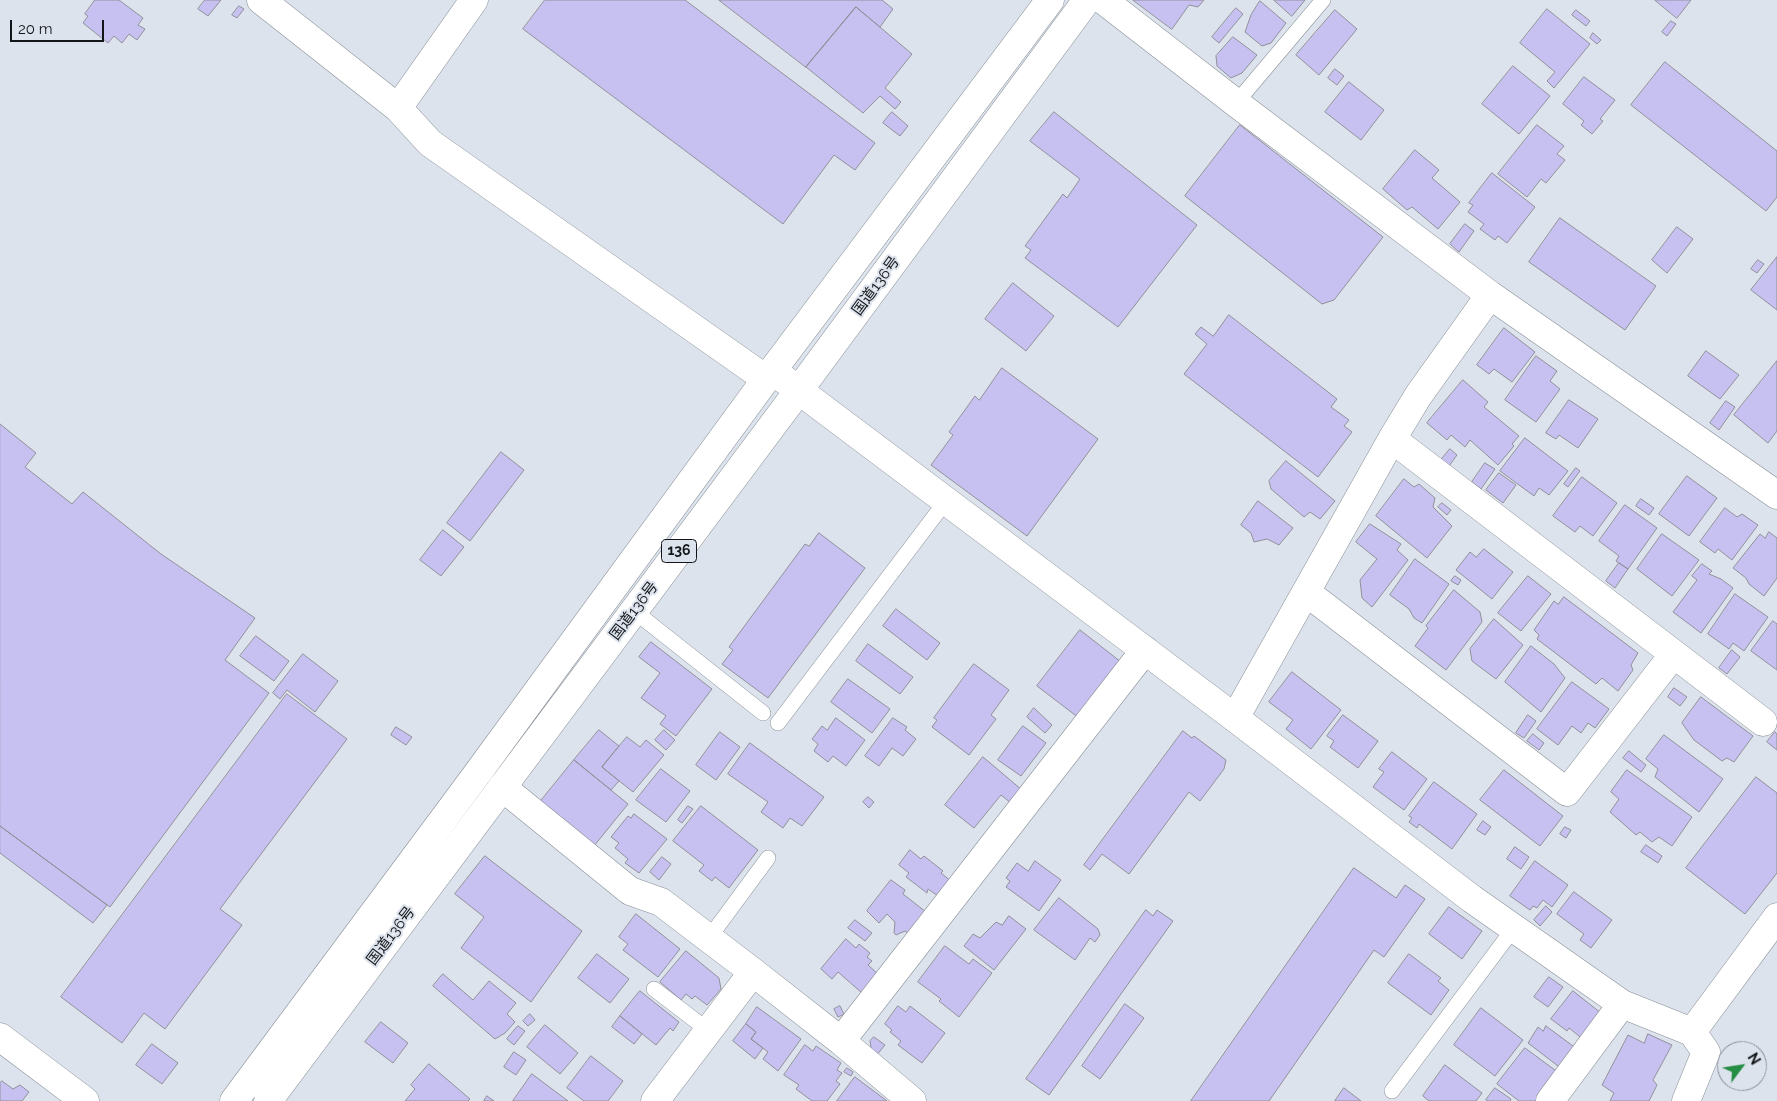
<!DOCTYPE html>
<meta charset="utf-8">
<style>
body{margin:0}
#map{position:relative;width:1777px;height:1101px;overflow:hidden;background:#dce3ec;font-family:Raleway,sans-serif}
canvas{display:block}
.north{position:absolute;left:1717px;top:1041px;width:50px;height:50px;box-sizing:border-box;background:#dce3ec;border:1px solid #8c9198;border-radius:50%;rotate:59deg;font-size:14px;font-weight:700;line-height:20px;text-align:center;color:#131619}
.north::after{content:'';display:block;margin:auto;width:18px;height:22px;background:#268d44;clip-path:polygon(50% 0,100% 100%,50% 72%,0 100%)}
.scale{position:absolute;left:10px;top:20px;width:94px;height:22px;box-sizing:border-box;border:2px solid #131619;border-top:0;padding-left:6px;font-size:15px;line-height:18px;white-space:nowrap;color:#131619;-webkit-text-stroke:4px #dce3ec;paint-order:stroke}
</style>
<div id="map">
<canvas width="1777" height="1101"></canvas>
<div class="north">N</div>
<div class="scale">20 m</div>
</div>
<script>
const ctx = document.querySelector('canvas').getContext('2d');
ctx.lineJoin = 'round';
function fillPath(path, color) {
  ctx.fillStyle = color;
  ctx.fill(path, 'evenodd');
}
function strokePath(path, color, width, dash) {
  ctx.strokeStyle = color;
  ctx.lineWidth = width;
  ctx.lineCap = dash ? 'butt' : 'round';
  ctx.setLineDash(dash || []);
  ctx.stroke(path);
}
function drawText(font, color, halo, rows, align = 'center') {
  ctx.font = font + ' Raleway,"Noto Sans JP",sans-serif';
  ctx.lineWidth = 4;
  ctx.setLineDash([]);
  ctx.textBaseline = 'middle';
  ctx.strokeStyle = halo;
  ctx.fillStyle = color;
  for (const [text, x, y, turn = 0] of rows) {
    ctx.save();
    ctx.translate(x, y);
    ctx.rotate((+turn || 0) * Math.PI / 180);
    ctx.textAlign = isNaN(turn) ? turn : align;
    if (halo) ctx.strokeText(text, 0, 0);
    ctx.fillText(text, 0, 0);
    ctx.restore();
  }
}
const building = new Path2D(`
 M95,0H119L143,18L138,25L145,29L137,40L129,34L122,43L114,36L108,43L83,23L88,16L85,14Z
 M205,0H221L208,16L198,9Z
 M545,0H685L875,143L855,170L834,155L783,224L523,29Z
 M719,0H882L893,9L880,27L856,7L806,67Z
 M1133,0H1204L1198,7L1189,5L1172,29Z
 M1274,0H1305L1292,16Z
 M1655,0H1691L1677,18Z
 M1260,1L1286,23L1271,43L1262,46L1245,32L1251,15Z
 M239,6L244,9L237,18L232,15Z
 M856,7L912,54L885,88L901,102L895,109L880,96L863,113L806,67Z
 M1236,8L1243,14L1219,43L1212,37Z
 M1547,9L1590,44L1554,88L1547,81L1555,72L1520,43Z
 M1335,10L1357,29L1319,75L1296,55Z
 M1576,10L1590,21L1586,26L1572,15Z
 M1671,21L1676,24L1667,36L1662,32Z
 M1593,33L1601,40L1597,44L1590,38Z
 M1233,37L1257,55L1242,73L1231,78L1217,66L1216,56Z
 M1665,62L1777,151V197L1766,211L1631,105Z
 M1513,66L1550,96L1519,134L1482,104Z
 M1335,69L1344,76L1337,85L1328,78Z
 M1584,77L1615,100L1600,119L1603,121L1592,134L1581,125L1584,121L1563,104Z
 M1349,82L1384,110L1361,140L1325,112Z
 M892,112L908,126L900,136L883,123Z
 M1054,112L1197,225L1118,327L1025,258L1031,250L1025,246L1063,194L1067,198L1080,179L1030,141Z
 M1240,125L1383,237L1334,300L1322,304L1185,196Z
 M1537,125L1564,146L1557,154L1565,160L1546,183L1541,179L1527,197L1498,174Z
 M1415,150L1439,170L1432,178L1460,202L1438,229L1412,207L1407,210L1383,189Z
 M1492,173L1535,207L1507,243L1498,236L1495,240L1480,229L1484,224L1468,212L1473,205L1469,203Z
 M1560,218L1656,286L1625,330L1529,262Z
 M1465,224L1474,231L1459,252L1450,244Z
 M1677,227L1693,239L1667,273L1652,260Z
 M1777,257V310L1751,290Z
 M1758,260L1764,264L1757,273L1751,269Z
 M1013,283L1054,316L1026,351L985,319Z
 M1229,315L1337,399L1331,407L1349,420L1344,426L1352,432L1318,477L1184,374L1207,344L1195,334L1201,327L1213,336Z
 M1504,328L1535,352L1512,382L1494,369L1489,374L1477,365Z
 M1706,351L1739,375L1720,399L1688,376Z
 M1536,356L1557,371L1550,381L1560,389L1536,422L1505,400Z
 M1777,361V431L1768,443L1734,415Z
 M1002,368L1098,439L1027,536L931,465L953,435L949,432L975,396L979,400Z
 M1463,380L1488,402L1484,407L1519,436L1512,444L1514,446L1498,465L1470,440L1465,447L1451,435L1447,440L1427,423Z
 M1569,400L1598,419L1578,448L1559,435L1556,439L1546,433Z
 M1726,401L1735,407L1719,430L1710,423Z
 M0,424L36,453L25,467L72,504L83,492L161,554L255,618L225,660L269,693L110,907L0,826Z
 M1525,438L1568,471L1549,495L1539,488L1534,496L1500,471Z
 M1450,449L1457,455L1449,466L1441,460Z
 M501,452L524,470L470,541L447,523Z
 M1286,461L1335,501L1320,519L1310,512L1304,517L1271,489L1269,481Z
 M1485,463L1495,469L1481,489L1472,482Z
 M1576,468L1580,471L1568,487L1564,484Z
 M1499,473L1516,485L1503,503L1486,490Z
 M1687,476L1717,498L1689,536L1659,514Z
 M1582,477L1617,503L1593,536L1580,526L1575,532L1553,516Z
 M1404,479L1414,487L1419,484L1435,498L1433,507L1452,526L1427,558L1376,516Z
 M1641,499L1654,508L1649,515L1636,506Z
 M1258,501L1293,528L1279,545L1267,539L1254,542L1251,533L1241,525Z
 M1442,503L1451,510L1447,515L1438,507Z
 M1625,505L1657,528L1628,569L1616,561L1619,556L1599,541Z
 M1725,508L1737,517L1742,514L1758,525L1732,560L1718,549L1715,553L1700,542Z
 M1370,524L1401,544L1397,550L1408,560L1372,607L1362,598L1360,580L1377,559L1356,542Z
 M443,530L464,547L441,576L420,560Z
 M1769,532L1777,538V578L1764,596L1749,584L1746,578L1733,568L1760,534L1765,538Z
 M819,533L865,568L768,698L722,664L733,650L729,647L805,544L809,546Z
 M1662,534L1699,560L1672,596L1637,569Z
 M1484,549L1513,572L1492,599L1456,570L1470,552L1476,557Z
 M1415,559L1449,584L1422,623L1414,618L1409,609L1390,595Z
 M1619,563L1628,569L1615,588L1606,581Z
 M1702,564L1712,571L1709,574L1721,579L1733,588L1701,633L1673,612L1697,580L1692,576Z
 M1455,576L1461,580L1458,585L1451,581Z
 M1528,576L1551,594L1521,631L1498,613Z
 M1454,590L1480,612L1482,622L1446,670L1415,646L1428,628L1426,626Z
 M1735,594L1768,617L1744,651L1733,643L1729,649L1708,634Z
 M1564,597L1638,653L1631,665L1633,670L1618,691L1602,678L1596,684L1537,639L1539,635L1534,630L1554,601L1558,604Z
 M896,609L940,643L927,660L883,626Z
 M1494,619L1523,645L1496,679L1472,661L1470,649Z
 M1773,621L1777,624V670L1751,651Z
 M1080,630L1121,662L1079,718L1037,686Z
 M256,636L289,661L274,681L240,656Z
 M651,642L712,689L676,736L660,724L666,716L641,698L660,673L639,657Z
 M868,644L913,677L900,694L856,661Z
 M1531,646L1554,664L1565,678L1541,712L1505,682Z
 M1732,650L1740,657L1727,674L1719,668Z
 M303,654L338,681L315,712L287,690L280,699L273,693Z
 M974,664L1009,690L991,715L996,719L969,755L932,727L937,720L934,718Z
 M1292,672L1341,710L1311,749L1286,729L1293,720L1269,702Z
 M848,679L890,709L872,733L831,702Z
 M1572,682L1609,709L1595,728L1588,723L1581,733L1572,726L1558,745L1537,729Z
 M1674,688L1687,697L1680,706L1668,697Z
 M287,694L347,739L220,909L242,925L165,1029L144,1013L122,1043L61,997Z
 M1701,697L1753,736L1734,762L1727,758L1722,761L1694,740L1682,723Z
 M1034,708L1052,725L1045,733L1027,717Z
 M1343,715L1378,741L1358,768L1330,747L1334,741L1327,736Z
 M1528,715L1536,721L1524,738L1516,733Z
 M836,718L865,740L846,766L833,756L828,762L814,751L818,744L812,739L822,726L827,730Z
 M893,718L907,727L905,730L916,739L903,756L892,748L879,766L865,756Z
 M1023,726L1046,743L1021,776L998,760Z
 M396,727L412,737L406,745L391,735Z
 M599,730L619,746L602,767L619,781L611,790L574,760Z
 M664,730L675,740L666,750L655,740Z
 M1183,731L1192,738L1194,736L1226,760L1224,769L1200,801L1189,792L1129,874L1102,854L1090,870L1084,865Z
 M720,732L740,747L716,780L696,765Z
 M1775,732L1777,734V750L1767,742Z
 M1533,734L1544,743L1539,750L1527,741Z
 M1664,735L1723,779L1699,812L1655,777L1658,769L1646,759Z
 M627,737L640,747L646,740L664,755L633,792L602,767Z
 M750,743L824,797L802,826L790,818L783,828L761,812L768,802L728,774Z
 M1629,751L1646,765L1641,772L1623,758Z
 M1392,752L1427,779L1404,810L1373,787L1384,772L1379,769Z
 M983,757L1022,790L1011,803L1001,795L974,828L945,805Z
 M574,760L628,804L594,846L540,802Z
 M661,769L690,791L666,822L636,800Z
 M1504,770L1563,816L1540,846L1480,800Z
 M1627,770L1692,817L1672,846L1659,837L1652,842L1640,832L1636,835L1610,812L1619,799L1611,792Z
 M1756,777L1777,793V873L1745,914L1686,868Z
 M1434,782L1477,814L1452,849L1419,824L1417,828L1409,822L1412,818L1409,816Z
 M868,797L874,802L869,808L863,802Z
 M688,806L693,809L682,823L678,820Z
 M701,806L758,850L729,888L715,877L712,881L699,871L704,865L673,841Z
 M634,814L667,839L639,873L625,863L628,859L615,848L619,843L611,837L628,816L631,818Z
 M1483,821L1491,827L1485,835L1477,830Z
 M0,826L107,905L93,923L0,853Z
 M1565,827L1571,830L1566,838L1560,834Z
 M1646,845L1662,856L1658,863L1641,852Z
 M1515,847L1529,857L1521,869L1507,859Z
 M910,850L921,859L924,856L943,871L941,873L952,882L941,898L928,889L927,893L906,877L909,873L899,865Z
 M485,856L582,931L531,1002L461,948L484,917L455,894Z
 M662,857L671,864L659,880L650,872Z
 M1035,861L1061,880L1039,911L1006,887L1010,881L1006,878L1017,863L1028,871Z
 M1535,861L1568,885L1552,907L1543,900L1537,908L1533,906L1530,910L1510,896Z
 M1354,868L1396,898L1405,885L1425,899L1384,957L1374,950L1269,1101H1191Z
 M891,880L905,890L903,894L926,912L909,934L905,931L896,935L894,933L895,922L887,914L879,923L867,911Z
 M1574,892L1612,920L1591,948L1580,940L1584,934L1557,914Z
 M1059,898L1098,929L1100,935L1095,942L1090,938L1075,960L1034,930Z
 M1546,906L1552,912L1540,926L1534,920Z
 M1449,907L1482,931L1462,959L1429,934Z
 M1146,910L1153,916L1157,910L1173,921L1049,1095L1026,1079Z
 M636,914L680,949L658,977L623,950L628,944L619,937Z
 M1009,916L1026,929L994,970L964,946L973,934L980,938L996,922L1002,925Z
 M855,920L872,933L865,941L848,928Z
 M846,939L856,948L859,944L870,953L867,957L872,961L868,965L878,974L862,993L838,972L832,979L821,969Z
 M945,946L969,964L973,959L992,973L959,1017L939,1001L941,999L918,982Z
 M686,951L719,978L721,989L707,1005L695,996L692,999L686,994L681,1000L660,982Z
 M597,954L629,979L610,1003L578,978Z
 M1409,954L1441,978L1438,981L1449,990L1431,1015L1388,983Z
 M443,974L473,1000L489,981L516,1003L507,1014L515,1022L505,1033L495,1039L433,986Z
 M1549,977L1563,987L1548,1007L1534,997Z
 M640,991L679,1022L673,1031L670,1028L656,1045L620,1016Z
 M1573,991L1601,1013L1584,1040L1569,1028L1567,1031L1551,1019Z
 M1125,1004L1144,1018L1100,1079L1082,1066Z
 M840,1006L844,1014L838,1017L834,1009Z
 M898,1006L906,1012L910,1006L945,1033L922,1063L898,1045L901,1041L890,1032L892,1030L885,1024Z
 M757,1007L801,1039L778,1071L763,1059L768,1052L751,1039L756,1032L746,1024Z
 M1481,1008L1523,1040L1495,1076L1454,1045Z
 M530,1014L535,1020L528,1026L523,1021Z
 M620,1016L642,1034L634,1044L612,1027Z
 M381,1022L408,1043L393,1063L365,1042Z
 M746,1024L756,1032L751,1039L763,1048L755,1059L733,1041Z
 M545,1025L578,1053L560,1074L527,1047Z
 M518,1026L525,1031L514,1045L507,1039Z
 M1546,1026L1577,1049L1562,1069L1528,1043L1538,1027L1543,1031Z
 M1648,1034L1672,1045L1653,1080L1657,1085L1649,1101H1610L1614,1093L1602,1085L1628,1035L1644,1043Z
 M874,1037L885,1045L876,1056L872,1053L870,1041Z
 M152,1044L178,1063L162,1084L136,1065Z
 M805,1045L813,1051L816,1046L841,1063L837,1070L842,1073L836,1081L840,1084L827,1101H812L796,1089L799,1085L784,1075Z
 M1525,1048L1559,1073L1537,1101H1519L1497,1084Z
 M514,1052L526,1060L516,1075L504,1067Z
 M591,1056L623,1081L608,1101H584L567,1088Z
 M429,1064L470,1099L468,1101H405L415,1089L411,1085Z
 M1445,1065L1482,1093L1476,1101H1429L1423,1096Z
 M847,1068L853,1072L851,1076L844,1072Z
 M532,1074L568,1101H513Z
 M855,1077L887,1101H837Z
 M2,1081L13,1089L20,1085L29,1092L22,1101H0V1083Z
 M1344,1088L1361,1101H1335Z
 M1495,1088L1511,1099L1510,1101H1488L1486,1100Z
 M487,1096L494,1101H484Z`);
const lane = new Path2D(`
 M1236,103L1323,0
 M634,611L763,713
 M778,723L946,501
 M709,938L768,858
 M654,989L709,1031
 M1392,1091L1514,928`);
const street = new Path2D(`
 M261,0L398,108L430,143L766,379
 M1103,0L1236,103L1490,295L1777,495
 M398,108L474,0
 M773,371L1235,718L1472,899L1622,1004L1692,1032L1706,1052L1686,1101
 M1392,439L1763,722
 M1306,592L1567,792L1673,655
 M1235,718L1392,439L1418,396L1490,295
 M502,787L630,891L661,902L753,972L841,1041L912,1101
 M1692,1032L1777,917
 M841,1041L1145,650
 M655,1101L753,972
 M1550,1101L1622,1004`);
const secondary = new Path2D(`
 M0,1037L85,1101`);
const highway = new Path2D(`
 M234,1101L474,778L766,379L1050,0
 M268,1101L799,390L1087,0`);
const shields = [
 [679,551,35]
];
const shieldNames = [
 ["136",679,551]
];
const streetNames = [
 ["国道136号",876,286,-54],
 ["国道136号",634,611,-53],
 ["国道136号",391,936,-53]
];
fillPath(building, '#c7c1f2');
strokePath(building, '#919099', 1);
strokePath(lane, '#888f97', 16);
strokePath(street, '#888f97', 29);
strokePath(secondary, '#888f97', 29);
strokePath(highway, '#888f97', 29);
strokePath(lane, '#fff', 15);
strokePath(street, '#fff', 28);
strokePath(secondary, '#fff', 28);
strokePath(highway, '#fff', 28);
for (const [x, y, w] of shields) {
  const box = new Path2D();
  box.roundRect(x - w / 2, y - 11.5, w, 23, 4);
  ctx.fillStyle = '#dce3ec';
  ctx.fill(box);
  strokePath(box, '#131619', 1);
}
drawText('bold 14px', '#131619', null, shieldNames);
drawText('15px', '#131619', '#dce3ec', streetNames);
</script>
